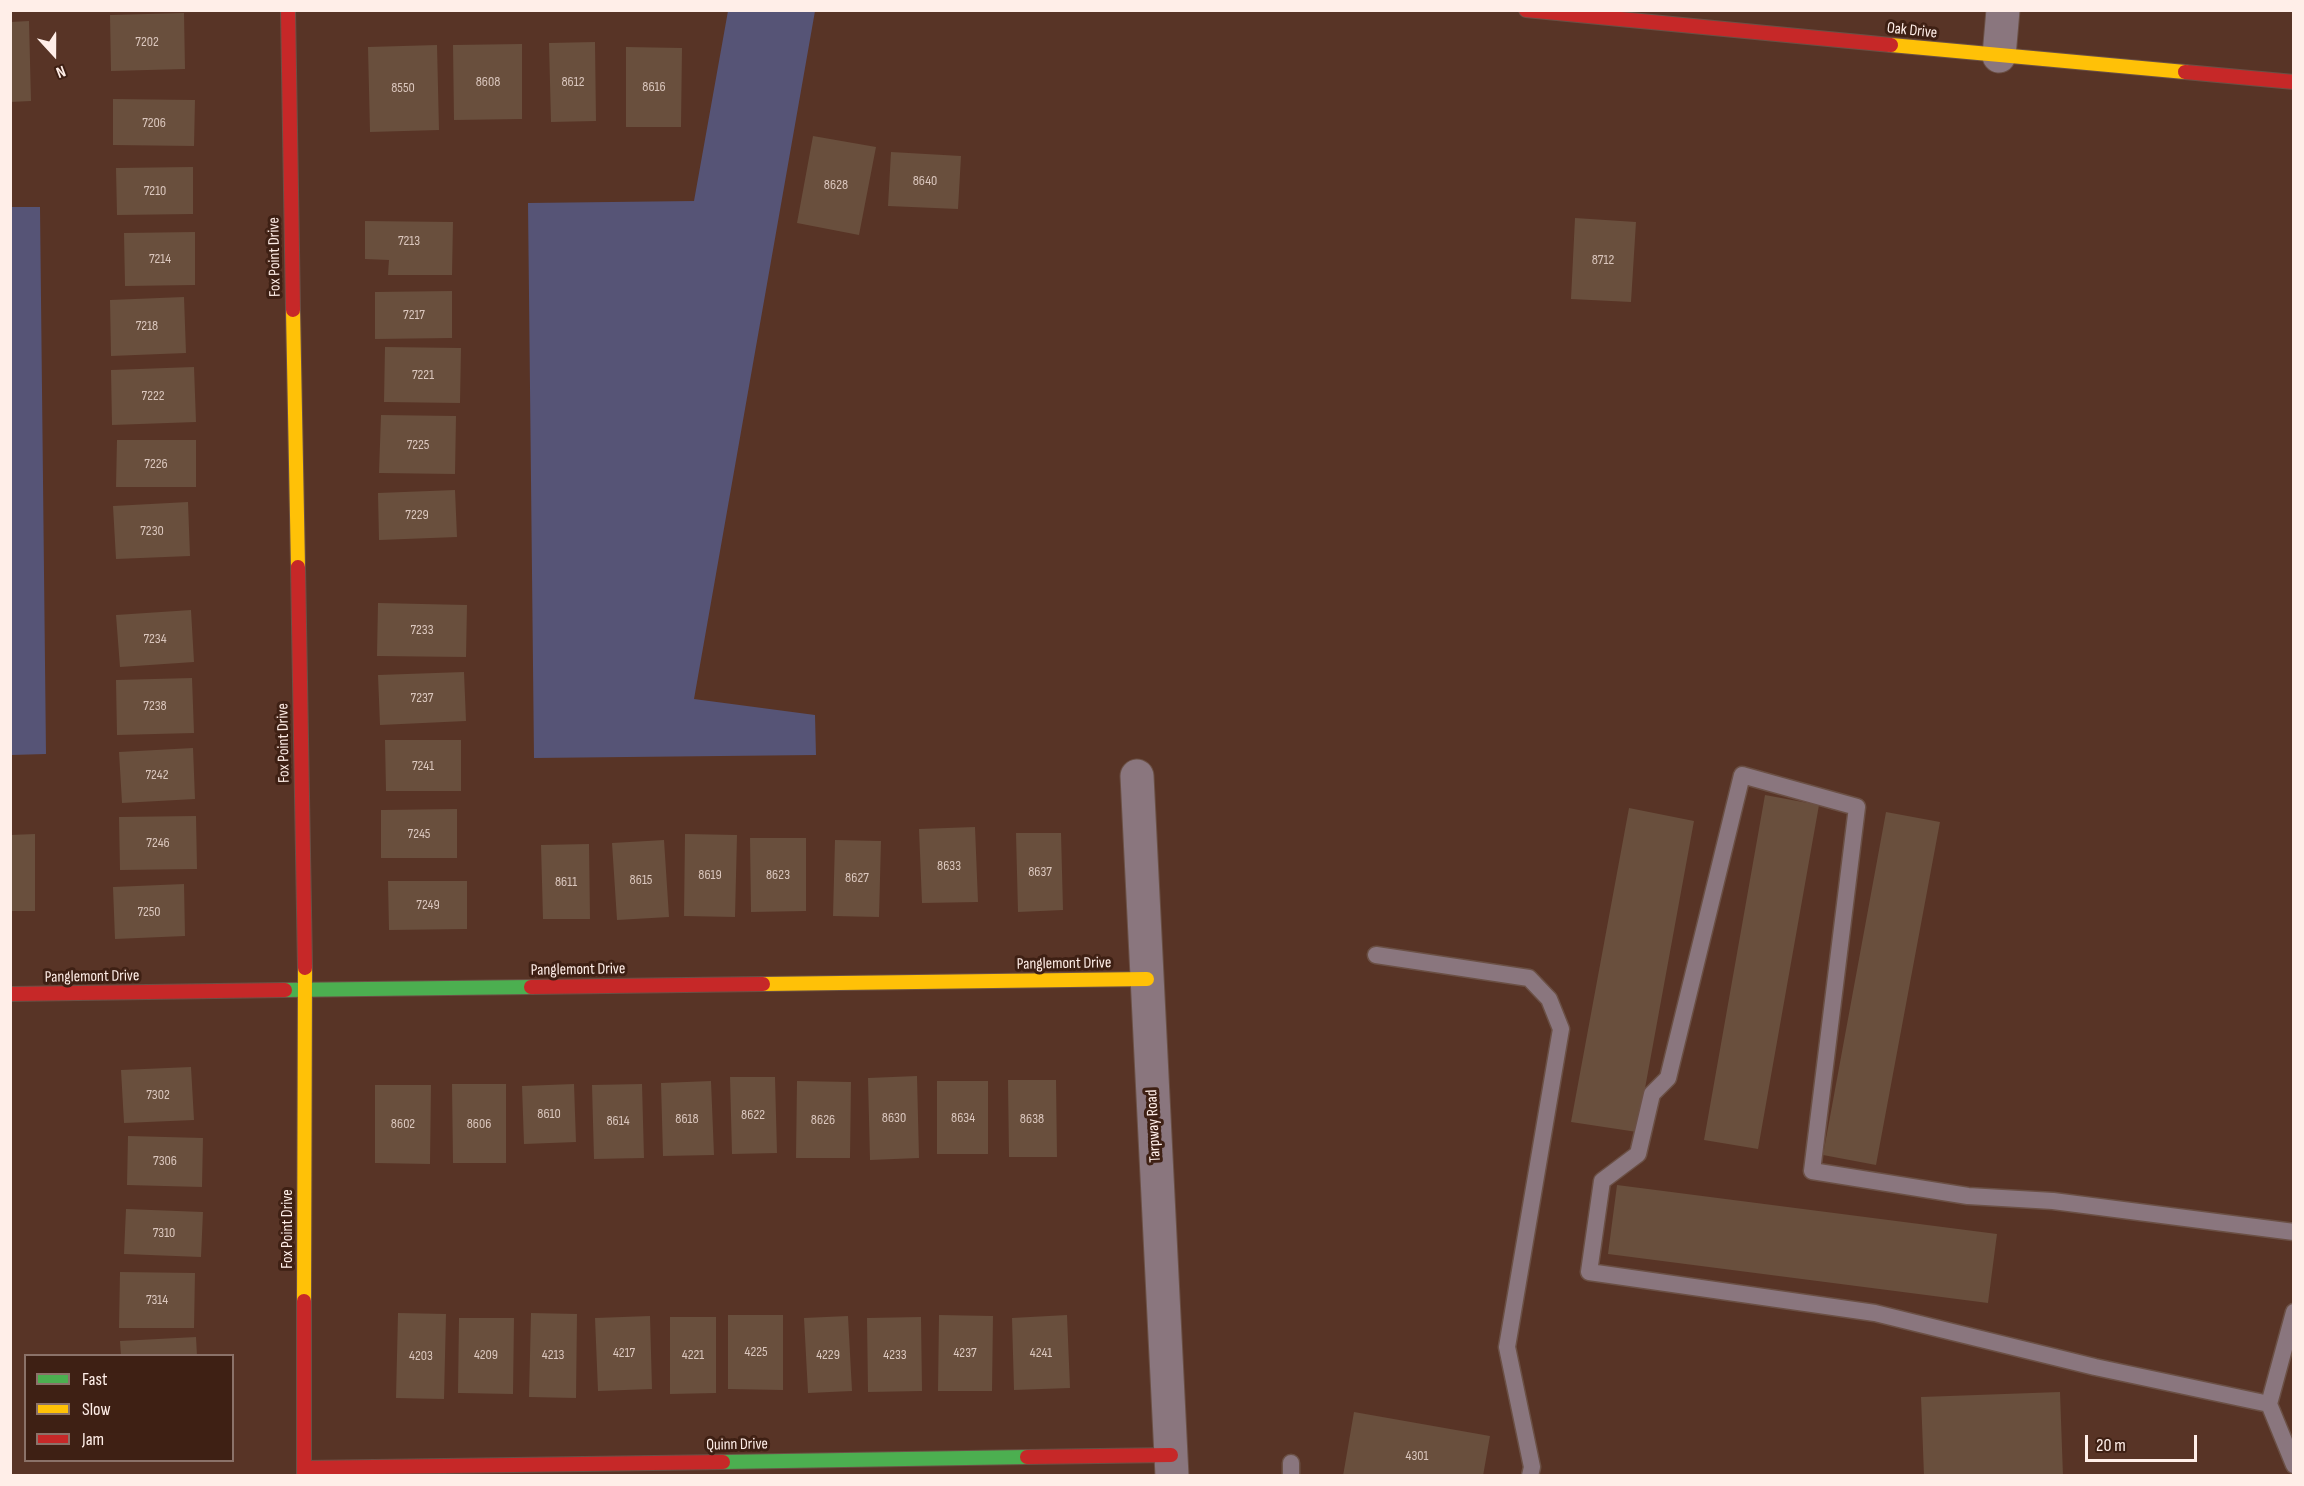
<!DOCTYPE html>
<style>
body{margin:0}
#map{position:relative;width:2304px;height:1486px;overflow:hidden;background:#583426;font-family:"Sofia Sans Condensed",sans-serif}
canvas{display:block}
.frame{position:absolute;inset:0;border:12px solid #ffeee8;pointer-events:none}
.legend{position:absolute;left:24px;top:1354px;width:210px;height:108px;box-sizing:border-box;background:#3e2014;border:2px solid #8b7269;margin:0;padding:8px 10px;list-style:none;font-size:18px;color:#ffeee8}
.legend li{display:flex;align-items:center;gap:12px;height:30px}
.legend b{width:30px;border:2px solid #8b7269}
.north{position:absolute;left:24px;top:24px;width:60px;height:60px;-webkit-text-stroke:4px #3e2014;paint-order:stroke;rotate:159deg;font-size:16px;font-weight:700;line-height:24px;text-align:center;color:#ffeee8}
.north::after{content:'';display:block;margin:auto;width:21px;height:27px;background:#ffeee8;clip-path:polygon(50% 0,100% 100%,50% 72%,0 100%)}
.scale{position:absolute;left:2085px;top:1435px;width:112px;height:27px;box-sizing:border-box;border:3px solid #ffeee8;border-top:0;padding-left:8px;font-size:18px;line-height:21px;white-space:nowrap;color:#ffeee8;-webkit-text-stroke:4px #3e2014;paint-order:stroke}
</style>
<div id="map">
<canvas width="2304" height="1486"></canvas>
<div class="frame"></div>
<ul class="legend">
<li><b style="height:8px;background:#4caf50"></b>Fast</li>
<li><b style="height:8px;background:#ffc107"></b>Slow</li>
<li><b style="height:8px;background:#c62828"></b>Jam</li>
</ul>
<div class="north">N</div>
<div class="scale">20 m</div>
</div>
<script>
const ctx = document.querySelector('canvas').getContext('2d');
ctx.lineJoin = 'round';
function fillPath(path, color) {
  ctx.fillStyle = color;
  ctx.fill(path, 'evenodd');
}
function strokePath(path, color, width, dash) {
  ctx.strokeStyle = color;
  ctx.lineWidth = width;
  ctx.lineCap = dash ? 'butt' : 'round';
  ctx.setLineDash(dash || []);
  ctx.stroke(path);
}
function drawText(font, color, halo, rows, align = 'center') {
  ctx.font = font + ' "Sofia Sans Condensed",sans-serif';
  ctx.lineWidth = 6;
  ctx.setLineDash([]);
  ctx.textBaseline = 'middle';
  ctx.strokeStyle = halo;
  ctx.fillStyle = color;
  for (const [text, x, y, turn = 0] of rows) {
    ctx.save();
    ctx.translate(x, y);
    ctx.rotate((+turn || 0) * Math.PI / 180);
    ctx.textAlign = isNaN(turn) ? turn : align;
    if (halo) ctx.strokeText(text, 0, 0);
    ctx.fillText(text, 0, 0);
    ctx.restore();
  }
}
const green = new Path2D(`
 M728,11H815L694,699L815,715L816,755L534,758L528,203L694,201Z
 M11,207H40L46,754L11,755Z`);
const building = new Path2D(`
 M184,13L185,69L111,71L110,15Z
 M29,21L31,101L10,102V22Z
 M595,42L596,121L551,122L549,43Z
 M522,44V119L454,120L453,45Z
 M437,45L439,130L370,132L368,47Z
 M626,47L682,48L681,127H626Z
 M113,99L195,100L194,146L113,145Z
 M813,136L876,147L859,235L797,223Z
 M891,152L961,156L958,209L888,206Z
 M193,167V214L117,215L116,168Z
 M1575,218L1636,222L1631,302L1571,299Z
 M365,221L453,222L452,275H388L389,260L365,259Z
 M195,232V285L125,286L124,233Z
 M452,291V338L375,339V292Z
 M184,297L186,353L111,356L110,300Z
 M385,347L461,348L460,403L384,402Z
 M194,367L196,422L112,425L111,370Z
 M381,415L456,416L455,474L379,473Z
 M117,440H196V487H116Z
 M455,490L457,537L379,540L378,493Z
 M188,502L190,556L116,559L113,506Z
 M378,603L467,605L466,657L377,656Z
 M191,610L194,662L120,667L116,615Z
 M464,672L466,721L380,725L378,675Z
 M192,678L194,733L117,735L116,680Z
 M385,740H461V791H386Z
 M193,748L195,799L122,803L119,752Z
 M1765,795L1819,805L1758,1149L1704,1140Z
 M1629,808L1694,821L1637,1132L1571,1122Z
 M457,809V858H381V810Z
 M1886,812L1940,822L1876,1165L1823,1155Z
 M196,816L197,869L120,870L119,817Z
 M975,827L978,902L922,903L919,829Z
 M1016,833H1061L1063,910L1018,912Z
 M35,834V911H10V835Z
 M685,834L737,835L735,917L684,916Z
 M750,838H806V911L751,912Z
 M664,840L669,917L617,920L612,843Z
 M835,840L881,841L879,917L833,916Z
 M589,844L590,919H543L541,845Z
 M388,881H467V929L389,930Z
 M184,884L185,936L115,939L113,887Z
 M191,1067L194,1120L124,1123L121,1070Z
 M917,1076L919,1158L870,1160L868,1078Z
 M730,1077H775L777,1153L732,1154Z
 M1008,1080H1056L1057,1157H1009Z
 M711,1081L714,1155L663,1156L661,1083Z
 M797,1081L851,1082L850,1158H796Z
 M937,1081H988V1154H937Z
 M452,1084H506V1163H453Z
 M574,1084L576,1142L524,1144L522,1086Z
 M642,1084L644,1158L594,1159L592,1085Z
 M375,1085H431L430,1164L375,1163Z
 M128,1136L203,1138L202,1187L127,1185Z
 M1617,1185L1997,1234L1988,1303L1608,1254Z
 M126,1209L203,1212L201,1257L124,1254Z
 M120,1272L195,1273L194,1328H119Z
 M398,1313L446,1314L444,1399L396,1398Z
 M531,1313L577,1314L576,1398L529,1397Z
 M728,1315H783V1390L728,1389Z
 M939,1315L993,1316L992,1391H938Z
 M1067,1315L1070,1388L1014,1390L1012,1318Z
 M650,1316L652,1389L598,1391L595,1318Z
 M848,1316L852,1391L808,1393L804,1318Z
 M670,1317H716V1393L670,1394Z
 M921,1317L922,1391L868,1392L867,1318Z
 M459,1318H514L513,1394L458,1393Z
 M196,1337L197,1356H121L120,1341Z
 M2060,1392L2063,1476H1924L1921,1397Z
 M1354,1412L1490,1436L1483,1476H1343Z`);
const lane = new Path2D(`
 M1376,955L1529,978L1549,999L1561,1029L1507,1347L1532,1467L1530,1476
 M2294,1312L2269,1404L2294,1465
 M2269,1404L2095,1367L1875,1313L1589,1272L1602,1181L1638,1154L1652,1094L1668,1078L1742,775L1857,807L1812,1171L1968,1196L2053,1201L2294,1232
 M1291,1463V1476`);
const street = new Path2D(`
 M1999,56L2003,10
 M1137,776L1172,1476`);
const fast = new Path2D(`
 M285,990L531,987
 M723,1462L1027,1457`);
const slow = new Path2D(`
 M1891,45L2185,72
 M293,310L298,567
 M763,984L1147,979
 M304,1301L305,968`);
const jam = new Path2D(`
 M288,10L293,310
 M1526,10L1891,45
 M2185,72L2294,82
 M298,567L305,968
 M531,987L763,984
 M10,994L285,990
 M1027,1457L1171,1455
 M304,1468L723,1462
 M304,1476V1301`);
const numberNames = [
 ["7202",147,42],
 ["8608",488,82],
 ["8612",573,82],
 ["8616",654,87],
 ["8550",403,88],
 ["7206",154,123],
 ["8640",925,181],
 ["8628",836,185],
 ["7210",155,191],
 ["7213",409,241],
 ["7214",160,259],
 ["8712",1603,260],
 ["7217",414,315],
 ["7218",147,326],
 ["7221",423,375],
 ["7222",153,396],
 ["7225",418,445],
 ["7226",156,464],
 ["7229",417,515],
 ["7230",152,531],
 ["7233",422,630],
 ["7234",155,639],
 ["7237",422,698],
 ["7238",155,706],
 ["7241",423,766],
 ["7242",157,775],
 ["7245",419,834],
 ["7246",158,843],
 ["8633",949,866],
 ["8637",1040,872],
 ["8619",710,875],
 ["8623",778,875],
 ["8627",857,878],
 ["8615",641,880],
 ["8611",566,882],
 ["7249",428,905],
 ["7250",149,912],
 ["7302",158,1095],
 ["8610",549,1114],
 ["8622",753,1115],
 ["8630",894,1118],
 ["8634",963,1118],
 ["8618",687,1119],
 ["8638",1032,1119],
 ["8626",823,1120],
 ["8614",618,1121],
 ["8602",403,1124],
 ["8606",479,1124],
 ["7306",165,1161],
 ["7310",164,1233],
 ["7314",157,1300],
 ["4225",756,1352],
 ["4217",624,1353],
 ["4237",965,1353],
 ["4241",1041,1353],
 ["4209",486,1355],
 ["4213",553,1355],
 ["4221",693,1355],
 ["4229",828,1355],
 ["4233",895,1355],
 ["4203",421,1356],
 ["4301",1417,1456]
];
const streetNames = [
 ["Oak Drive",1912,31,6],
 ["Fox Point Drive",275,257,-91],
 ["Fox Point Drive",284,743,-91],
 ["Panglemont Drive",1064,964,-1],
 ["Panglemont Drive",578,970,-1],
 ["Panglemont Drive",92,977,-1],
 ["Tarpway Road",1154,1126,-93],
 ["Fox Point Drive",288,1229,-90],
 ["Quinn Drive",737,1445,-1]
];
fillPath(green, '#565476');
fillPath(building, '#694f3d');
strokePath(lane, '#6b5045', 19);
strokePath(street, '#6b5045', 35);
strokePath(fast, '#6b5045', 16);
strokePath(slow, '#6b5045', 16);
strokePath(jam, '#6b5045', 16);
strokePath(lane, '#8a767e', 16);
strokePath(street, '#8a767e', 33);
strokePath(fast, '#4caf50', 14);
strokePath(slow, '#ffc107', 14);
strokePath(jam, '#c62828', 14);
drawText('14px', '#dac6bd', null, numberNames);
drawText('16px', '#ffeee8', '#3e2014', streetNames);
</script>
